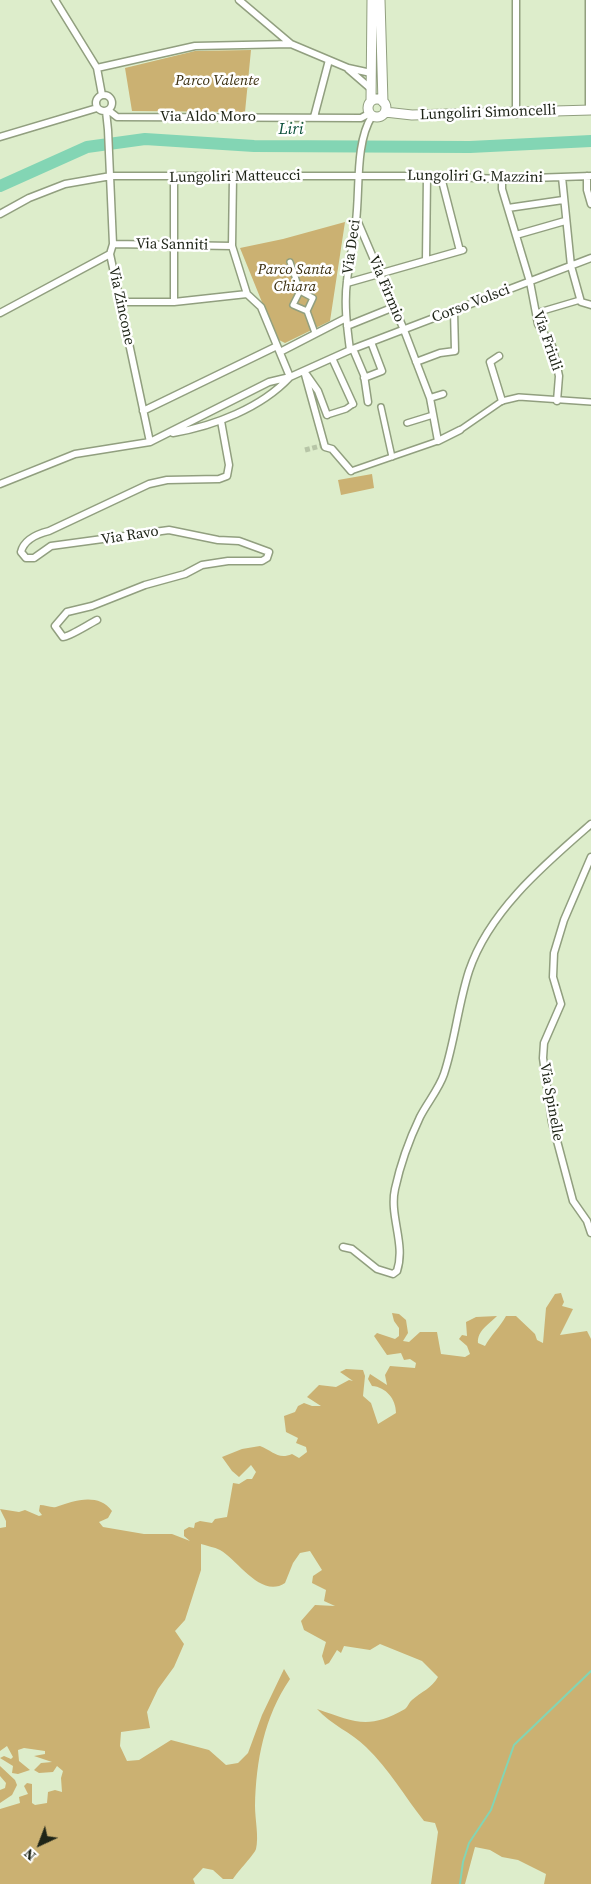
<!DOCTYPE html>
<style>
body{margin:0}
#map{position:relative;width:591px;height:1884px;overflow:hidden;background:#ddedcb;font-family:"Source Serif 4",serif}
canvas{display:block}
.north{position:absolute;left:15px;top:1819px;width:50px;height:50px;-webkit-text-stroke:4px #fff;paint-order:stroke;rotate:223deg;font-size:14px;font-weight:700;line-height:20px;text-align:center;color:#1e2417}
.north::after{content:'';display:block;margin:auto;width:18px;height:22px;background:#1e2417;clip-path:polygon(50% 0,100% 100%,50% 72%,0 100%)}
</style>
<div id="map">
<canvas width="591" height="1884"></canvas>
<div class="north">N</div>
</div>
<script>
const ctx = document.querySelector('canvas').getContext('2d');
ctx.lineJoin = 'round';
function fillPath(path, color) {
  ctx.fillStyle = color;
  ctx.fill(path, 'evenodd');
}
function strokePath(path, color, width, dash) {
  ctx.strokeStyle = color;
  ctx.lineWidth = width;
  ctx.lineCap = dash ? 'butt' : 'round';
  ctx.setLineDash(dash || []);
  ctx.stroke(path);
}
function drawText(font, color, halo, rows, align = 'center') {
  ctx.font = font + ' "Source Serif 4",serif';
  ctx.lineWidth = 5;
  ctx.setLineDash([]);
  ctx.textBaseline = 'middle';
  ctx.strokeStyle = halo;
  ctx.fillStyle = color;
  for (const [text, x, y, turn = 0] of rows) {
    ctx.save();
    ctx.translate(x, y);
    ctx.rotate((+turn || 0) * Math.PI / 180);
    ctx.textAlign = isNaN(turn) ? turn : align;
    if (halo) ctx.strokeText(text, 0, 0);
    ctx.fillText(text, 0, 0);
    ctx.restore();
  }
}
const green = new Path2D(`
 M251,50L245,112L132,111L125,68L195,51Z
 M345,222L330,321L285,343L277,339L240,248L283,239Z
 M372,474L374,488L341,495L338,480Z
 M561,1293L564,1302L562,1306L573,1309L560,1335L587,1331L591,1339V1884H544L546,1874L518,1860L502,1857L490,1850L475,1847L465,1884H431L438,1832L435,1823L424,1821C405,1797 389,1769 366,1747C351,1732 331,1725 317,1709C355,1722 368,1730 405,1709C408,1707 409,1702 412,1700C421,1692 432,1688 438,1677L422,1661L380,1644L370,1650L344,1646L341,1653L337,1650L329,1663L325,1665L322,1656L326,1642L304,1630L301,1621L315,1605L335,1606L324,1601L326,1590L312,1583L313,1576L322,1570L310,1551L300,1553L293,1563L285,1583C261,1599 238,1560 220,1550C214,1547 207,1546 201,1544V1570L185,1620L175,1631L184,1644L174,1667L158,1689L147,1712L150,1728L121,1732L120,1746L127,1761L139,1760L171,1740L209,1750L226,1765L238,1763L248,1753L262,1715L284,1669L290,1679C264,1717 256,1761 255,1806C255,1819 259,1837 256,1849C254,1855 238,1871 233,1879H223L213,1870L203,1868L193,1879L195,1884H0V1809L20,1803L19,1797L28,1794L24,1786L27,1783L32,1784V1803L35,1805L47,1803L48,1792L55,1790L62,1792L61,1778L63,1771L57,1766L53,1772L39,1773L34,1770L41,1763L52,1762L34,1756L45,1754V1751L24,1748L18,1750L19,1761L30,1770L18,1774L12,1773L13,1766L0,1758L4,1756L11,1759L13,1757L7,1746L0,1751V1528L6,1527V1521L0,1509L19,1512L25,1510L39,1516L42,1515L39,1511L40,1505C45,1505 51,1508 56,1507C73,1501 98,1492 112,1511L108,1518L99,1522L103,1527L144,1534H172L190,1541L184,1536V1530L189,1527L194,1528L195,1523L200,1521L212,1523L215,1519L227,1517L233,1483L239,1484L247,1479H252L256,1472L251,1465L239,1477L232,1471L222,1457L242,1449L260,1446C273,1451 278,1460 292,1454L299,1458L307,1452L306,1447L296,1443L298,1438L286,1432L284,1416L295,1412L298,1406L304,1403L312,1406H321L307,1397L319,1385L336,1387L349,1380L353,1381L340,1372L346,1369L363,1370L365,1376L363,1396L371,1403L378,1424L396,1413C396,1399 386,1387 372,1386L368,1379L370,1374L387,1385L385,1375L390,1366L415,1368L416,1363L410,1359L404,1360L401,1353L387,1355L374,1336L377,1333L395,1339L399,1336V1328L394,1321L392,1313L399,1314L406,1320L408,1333L403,1341L409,1342L420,1332H437L441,1354L465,1357L470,1354L467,1346L459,1339L462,1335L467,1336L466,1322L476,1317L497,1316C489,1324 477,1331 478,1343L485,1346C491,1335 500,1327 506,1316H516L535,1334L537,1340L543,1343L546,1308L555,1294Z
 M0,1766L15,1780L17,1785L12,1795L0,1803V1790L5,1788L6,1783L0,1776Z`);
const stream = new Path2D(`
 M460,1884L463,1862L469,1843L491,1810L514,1745L591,1671`);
const river = new Path2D(`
 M0,186L87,147L145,139L254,146L470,147L591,141`);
const pedestrianTunnel = new Path2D(`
 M305,450L324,445`);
const pedestrian = new Path2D(`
 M290,262L300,291L313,298L307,311
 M300,291L293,305L307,311L315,333
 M536,313L580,300
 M381,407L392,457
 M327,415L346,409L353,404
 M407,423L433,415
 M460,430L502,401L519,397L591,402
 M351,471L438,441`);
const minor = new Path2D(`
 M55,0L97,68L102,95
 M239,0L291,44L348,68L371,73
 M516,0V114
 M589,0V110
 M97,68L195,46L291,44
 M348,69L370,88
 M96 103a8 8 0 1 1 16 0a8 8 0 1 1-16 0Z
 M108,110L117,117L361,118L370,113
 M106,111L108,130L113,244L110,254L150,442
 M314,117L329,60
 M0,137L97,108
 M587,176V190L591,204
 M233,177L232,246L247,294L261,307L290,377
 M441,177L460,251
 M562,177L571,266L581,302L591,305
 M174,178V302
 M502,179V189L530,282L538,324L552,346L556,362L559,376L557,401
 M508,208L563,200
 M0,214L29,198L65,184L111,176H422L502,179L591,176
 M357,220L404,330L430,398L438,441L460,430
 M516,235L565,221
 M113,244L232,246
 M426,260L427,176
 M347,283L463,250
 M119,302H174L247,294
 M0,313L110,254
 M347,326L394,307
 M353,349L364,375L368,402
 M350,350C347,327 344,304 347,281C349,261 354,241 356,221C360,189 355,143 372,116
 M280,352L346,318
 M499,356L490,362L502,401
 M332,358L353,404
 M416,362L440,353L455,351L454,311
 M304,371L325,447L332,449L351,471
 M306,374L318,391L327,415
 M364,378L382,371L371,342
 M430,398L443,394
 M143,411L277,346
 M173,433C214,426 261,408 290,377
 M0,484L75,454L150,442L269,382L290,377L350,350L591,258
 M97,620C89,624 69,637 63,637L55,626L67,612L92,606L145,585L185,574L202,565L228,561H262L267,558L269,552L239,541L218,540L169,530L51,546L34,558H26L21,552C24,539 37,534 49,531L149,484L167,480L219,479L227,476L229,465L221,421
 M591,857L564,920L554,953L553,977L561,1004L544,1043L543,1058L552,1122L573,1201L587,1221L591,1233
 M343,1247L352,1249L377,1269L393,1274L397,1271C406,1244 389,1216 395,1189C400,1166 410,1138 420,1117C427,1103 439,1089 444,1074C455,1041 458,1005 469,971C489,911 545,864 591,824`);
const secondary = new Path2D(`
 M380,0L383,102
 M368 108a9 9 0 1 1 18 0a9 9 0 1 1-18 0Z
 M371,101L372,0
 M385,112L412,115L591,110`);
const parkNames = [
 ["Parco Valente",217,81],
 ["Parco Santa",295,270],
 ["Chiara",295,287]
];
const streetNames = [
 ["Lungoliri Simoncelli",488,113,-2],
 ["Via Aldo Moro",208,117],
 ["Lungoliri Matteucci",235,177,-1],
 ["Lungoliri G. Mazzini",475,177,1],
 ["Via Sanniti",172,245,1],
 ["Via Deci",352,247,-82],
 ["Via Firmio",386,289,67],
 ["Corso Volsci",471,304,-21],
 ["Via Zincone",121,306,78],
 ["Via Friuli",547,341,71],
 ["Via Ravo",130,536,-9],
 ["Via Spinelle",551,1102,80]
];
const waterNames = [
 ["Liri",291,130]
];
fillPath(green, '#cbb172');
strokePath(stream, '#83d5b4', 2);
strokePath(river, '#83d5b4', 12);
strokePath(pedestrianTunnel, '#b7c5a7', 5, [5, 2.5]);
strokePath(pedestrian, '#919f7f', 8);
strokePath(minor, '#919f7f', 9);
strokePath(secondary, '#919f7f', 11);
strokePath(pedestrian, '#fff', 5);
strokePath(minor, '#fff', 6);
strokePath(secondary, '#fff', 9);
drawText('italic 15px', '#3b2f10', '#fff', parkNames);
drawText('15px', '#1e2417', '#fff', streetNames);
drawText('italic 16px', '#0a4f39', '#fff', waterNames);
</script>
